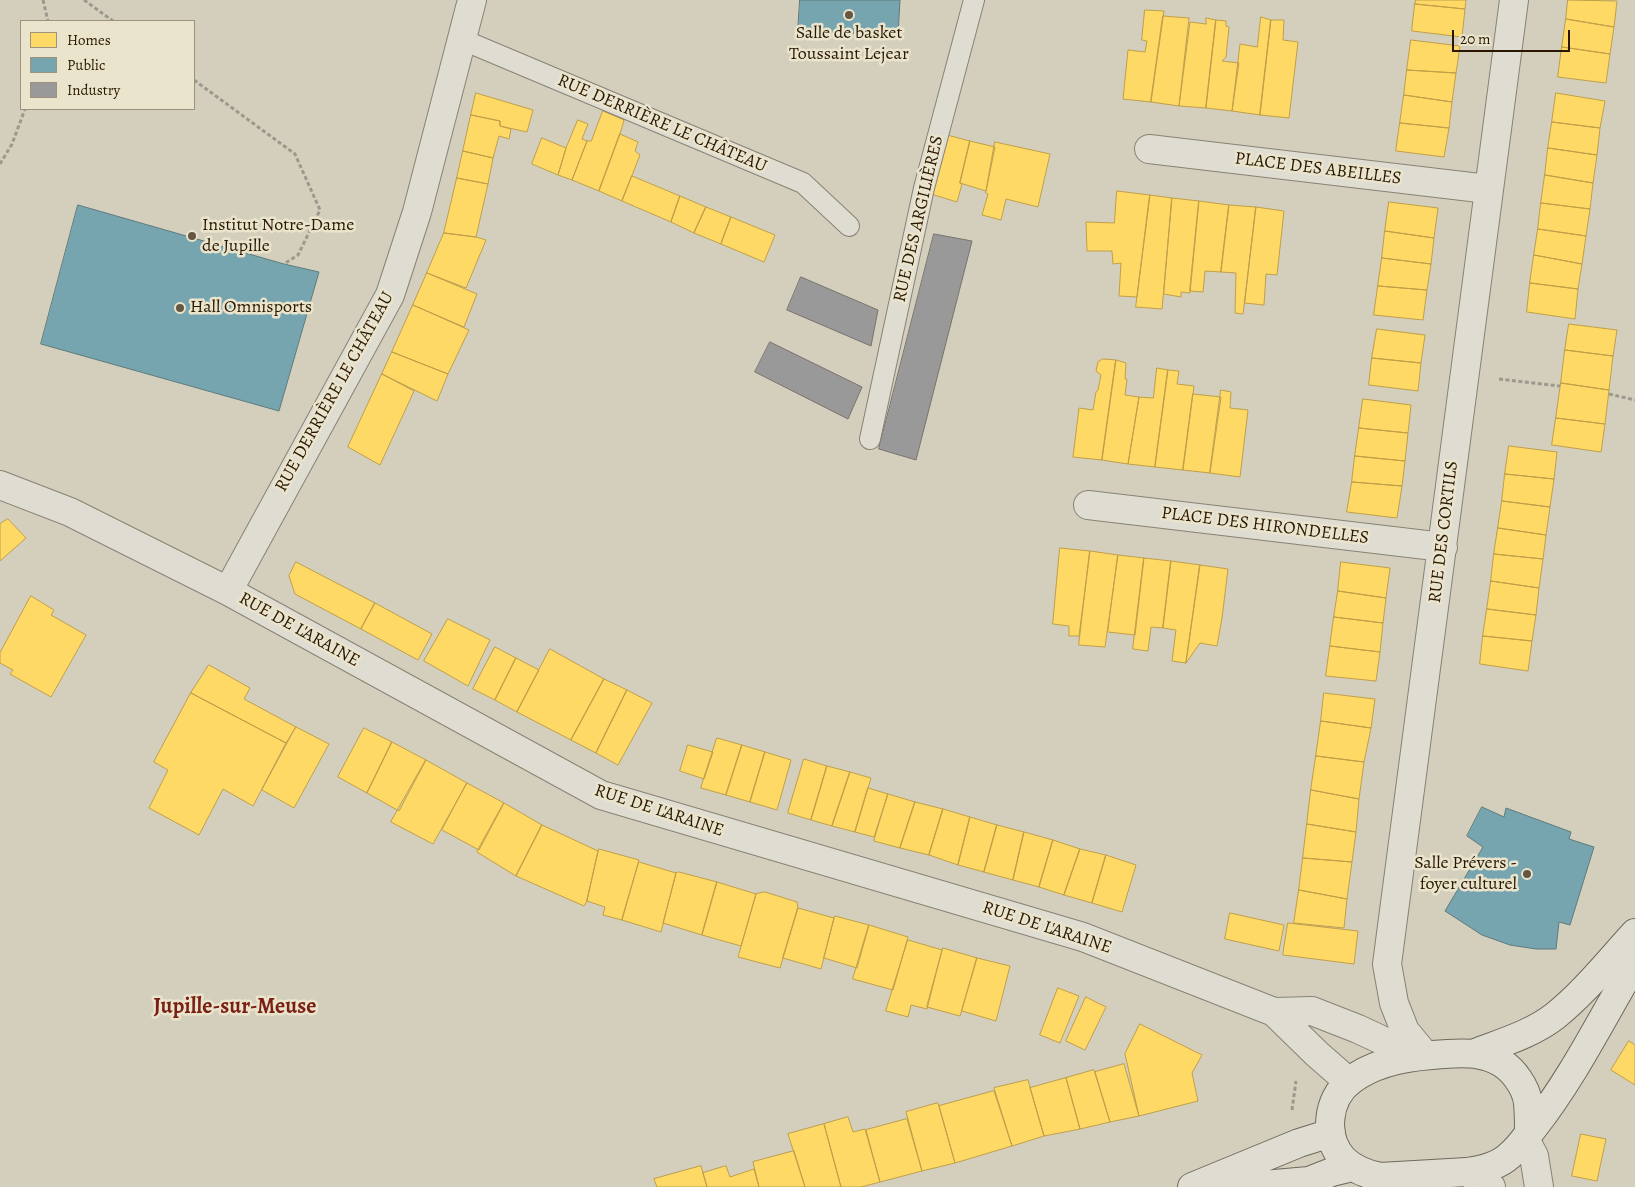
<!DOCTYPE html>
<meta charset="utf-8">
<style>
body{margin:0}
#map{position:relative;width:1635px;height:1187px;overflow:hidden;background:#d4cfbc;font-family:Alegreya,serif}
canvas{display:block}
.legend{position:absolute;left:20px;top:20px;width:175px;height:90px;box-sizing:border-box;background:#eae4cd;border:1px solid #9d927b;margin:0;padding:6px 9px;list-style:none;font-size:15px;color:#291701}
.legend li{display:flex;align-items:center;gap:10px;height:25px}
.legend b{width:25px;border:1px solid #9d927b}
.scale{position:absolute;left:1452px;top:30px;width:118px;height:22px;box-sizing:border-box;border:2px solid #291701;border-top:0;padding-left:6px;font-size:15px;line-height:18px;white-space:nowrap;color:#291701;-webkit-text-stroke:4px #eae4cd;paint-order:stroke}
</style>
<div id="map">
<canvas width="1635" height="1187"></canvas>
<ul class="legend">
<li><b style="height:14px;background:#ffd966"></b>Homes</li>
<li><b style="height:14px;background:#76a5af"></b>Public</li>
<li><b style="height:14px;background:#999"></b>Industry</li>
</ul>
<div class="scale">20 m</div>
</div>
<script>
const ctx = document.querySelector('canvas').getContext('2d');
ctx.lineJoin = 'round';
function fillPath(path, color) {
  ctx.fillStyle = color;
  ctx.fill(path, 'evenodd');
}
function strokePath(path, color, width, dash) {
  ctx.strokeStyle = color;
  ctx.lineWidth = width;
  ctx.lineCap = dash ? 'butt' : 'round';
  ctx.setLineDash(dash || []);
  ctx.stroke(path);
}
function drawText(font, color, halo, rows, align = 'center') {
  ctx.font = font + ' Alegreya,serif';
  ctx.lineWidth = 5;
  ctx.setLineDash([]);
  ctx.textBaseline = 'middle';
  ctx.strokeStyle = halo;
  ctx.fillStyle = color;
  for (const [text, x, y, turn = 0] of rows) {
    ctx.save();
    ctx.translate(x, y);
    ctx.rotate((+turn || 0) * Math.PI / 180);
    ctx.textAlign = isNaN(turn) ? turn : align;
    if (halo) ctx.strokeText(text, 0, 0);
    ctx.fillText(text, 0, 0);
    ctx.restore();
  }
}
const homes = new Path2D(`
 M1416,0H1466L1465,9L1415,4Z
 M1568,0L1617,1L1614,27L1566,19Z
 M1415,4L1465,9L1462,37L1412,31Z
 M1145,10L1164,11L1151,102L1123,99L1128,50L1145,52L1147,41L1142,40Z
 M1163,16L1189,18L1179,106L1151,102Z
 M1261,17L1271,20L1260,115L1232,111L1240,44L1257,47Z
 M1206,18L1216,20L1206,108L1179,106L1190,22L1206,24Z
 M1566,19L1614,27L1610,54L1562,47Z
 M1216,20L1226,21V26L1229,27L1226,57L1222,61L1239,63L1232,111L1206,108Z
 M1271,20H1284L1283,40L1298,42L1289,118L1260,115Z
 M1411,40L1460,46L1456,73L1407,70Z
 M1562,47L1610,54L1606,83L1558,77Z
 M1407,70L1456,73L1452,102L1404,95Z
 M476,93L533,110L527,132L500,126V121L471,115Z
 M1556,93L1605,101L1600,128L1552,122Z
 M1404,95L1452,102L1449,128L1400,123Z
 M603,111L624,120L620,134L599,191L572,180L587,141H591Z
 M471,115L500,121V126L511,129L509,139L499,136L493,158L463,151Z
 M578,120L588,124L582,139L587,141L572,180L558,175L566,148Z
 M1552,122L1600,128L1597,155L1548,148Z
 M1400,123L1449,128L1444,157L1396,151Z
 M620,134L638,142L635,151L640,155L622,201L599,191Z
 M947,135L970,141L960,183L962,184L957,202L931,194Z
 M542,138L566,148L558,175L532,164Z
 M970,141L995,147L986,191L960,183Z
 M995,142L1050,154L1038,207L1006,199L1001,220L982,215L988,194L986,193Z
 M1548,148L1597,155L1593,183L1545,175Z
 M463,151L493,158L488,184L457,178Z
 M1545,175L1593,183L1590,209L1541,203Z
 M632,176L680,196L671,222L622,201Z
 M457,178L488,184L476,237L444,233Z
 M1117,191L1150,195L1137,297L1119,296L1121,263L1113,264L1112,251H1087L1086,222L1114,223Z
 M1150,195L1172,198L1162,309L1136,307Z
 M680,196L706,207L694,233L671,222Z
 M1172,198L1199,201L1190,293L1181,292V297L1164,294Z
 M1199,201L1229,205L1221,272L1205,271L1203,292L1190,291Z
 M1389,202L1438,208L1434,238L1385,231Z
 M1541,203L1590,209L1586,236L1538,229Z
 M1229,205L1256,207L1243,314L1235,313L1236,273L1221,272Z
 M706,207L731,217L721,244L694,233Z
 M1256,207L1284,211L1277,275L1266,274L1264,305L1245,303Z
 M731,217L775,235L764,262L721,244Z
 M1538,229L1586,236L1582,264L1534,255Z
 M1385,231L1434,238L1431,264L1382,258Z
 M444,233L476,237L486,240L466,288L427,273Z
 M1534,255L1582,264L1578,289L1530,283Z
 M1382,258L1431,264L1427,290L1378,286Z
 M427,273L477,294L464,327L413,305Z
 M1530,283L1578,289L1575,319L1527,312Z
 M1378,286L1427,290L1423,320L1374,315Z
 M413,305L469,330L448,374L392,352Z
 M1569,324L1617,330L1613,356L1565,350Z
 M1377,329L1425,335L1421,363L1372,358Z
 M1565,350L1613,356L1609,390L1561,383Z
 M392,352L448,374L437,401L382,374Z
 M1372,358L1421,363L1418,391L1369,385Z
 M1103,359L1116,360L1102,460L1073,457L1079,408L1093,410L1096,392L1098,390L1101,375L1096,371L1098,362Z
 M1116,360L1126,363L1125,379H1127L1125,395L1139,397L1128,464L1102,460Z
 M1157,368L1168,370L1155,467L1128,464L1139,397L1153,398Z
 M1168,370L1179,371L1177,384L1194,386L1183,470L1155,467Z
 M382,374L414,391L380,465L348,447Z
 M1561,383L1609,390L1605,424L1556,418Z
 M1221,390L1231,392L1230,408L1248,410L1240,477L1210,473Z
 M1193,394L1221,397L1210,473L1183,470Z
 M1363,399L1411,405L1408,433L1359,428Z
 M1556,418L1605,424L1601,452L1552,445Z
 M1359,428L1408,433L1405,461L1355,456Z
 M1509,446L1557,452L1554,479L1505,474Z
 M1355,456L1405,461L1402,486L1352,482Z
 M1505,474L1554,479L1550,507L1502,501Z
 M1352,482L1402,486L1397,518L1347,512Z
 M1502,501L1550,507L1546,535L1498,528Z
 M8,519L26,538L0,561V524Z
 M1498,528L1546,535L1543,559L1494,554Z
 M1060,548L1090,551L1079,636H1069V626L1053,624Z
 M1090,551L1118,555L1105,647L1079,645Z
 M1494,554L1543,559L1539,588L1491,581Z
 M1118,555L1144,558L1135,635L1108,632Z
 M1144,558L1171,561L1163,628L1151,627L1148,651L1133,649Z
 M1171,561L1200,565L1186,663L1172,661L1176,630L1163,628Z
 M296,562L375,603L361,629L295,594L289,576Z
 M1341,562L1390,568L1386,598L1338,591Z
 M1200,565L1228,569L1222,618L1217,646L1200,643L1186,663Z
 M1491,581L1539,588L1536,615L1487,609Z
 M1338,591L1386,598L1383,623L1334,617Z
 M31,596L54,610L51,615L86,635L51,697L10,674L13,670L0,663V653Z
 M375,603L432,634L418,660L361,629Z
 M1487,609L1536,615L1532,641L1483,636Z
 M1334,617L1383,623L1380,652L1330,646Z
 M448,619L490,640L468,686L424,661Z
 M1483,636L1532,641L1528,671L1480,664Z
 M1330,646L1380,652L1376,681L1326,676Z
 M495,647L516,658L495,700L473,689Z
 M550,649L604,679L571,740L517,712Z
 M516,658L539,670L517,712L495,700Z
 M209,665L250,688L244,699L296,727L286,743L191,693Z
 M604,679L627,690L596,753L571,740Z
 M627,690L652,703L618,765L596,753Z
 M191,693L286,743L253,806L223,789L199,835L149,808L168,770L154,762Z
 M1324,693L1375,699L1371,728L1321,721Z
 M1321,721L1371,728L1364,762L1316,756Z
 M296,727L329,744L294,808L262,790Z
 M364,728L392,742L367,793L338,777Z
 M717,738L742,745L726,795L701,788Z
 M392,742L426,760L399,811L367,793Z
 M688,745L713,752L704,779L680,771Z
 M742,745L765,752L750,802L726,795Z
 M765,752L791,760L777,810L750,802Z
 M1316,756L1364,762L1359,799L1311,790Z
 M804,759L827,766L811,820L788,813Z
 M426,760L467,783L433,844L391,822Z
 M827,766L850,772L832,826L811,820Z
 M850,772L871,778L855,832L832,826Z
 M467,783L504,803L479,850L442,830Z
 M868,788L888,794L874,837L855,832Z
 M1311,790L1359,799L1356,832L1307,824Z
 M888,794L915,802L900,848L874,841Z
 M915,802L943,809L929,855L900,848Z
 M504,803L542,825L516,876L477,852Z
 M943,809L970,817L958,865L929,855Z
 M970,817L997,825L984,872L958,865Z
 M1307,824L1356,832L1352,862L1303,858Z
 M542,825L598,851L587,901L584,906L516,876Z
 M997,825L1024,832L1013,880L984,872Z
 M1024,832L1053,840L1039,887L1013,880Z
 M1053,840L1080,849L1064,895L1039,887Z
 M599,849L639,860L622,920L603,915L605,907L587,901Z
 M1080,849L1106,855L1092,903L1064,895Z
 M1106,855L1136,865L1122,912L1092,903Z
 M1303,858L1352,862L1347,899L1299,890Z
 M639,862L676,873L661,932L622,920Z
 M679,872L717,882L702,935L663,923L676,873Z
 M717,882L756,894L741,946L702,935Z
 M1299,890L1347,899L1344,928L1294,923Z
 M765,892L797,902L798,908L780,968L738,957L756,894Z
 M798,908L834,918L821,969L783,958Z
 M1230,913L1284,925L1279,951L1225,939Z
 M835,916L869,925L857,968L824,958Z
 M1288,923L1358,931L1354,964L1283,955Z
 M869,925L908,937L893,990L853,979Z
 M908,940L942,950L927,1009L911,1005L908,1017L886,1011Z
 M943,948L977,958L960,1016L927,1007Z
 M977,958L1010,966L996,1021L962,1011Z
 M1058,988L1079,996L1060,1043L1040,1035Z
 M1086,997L1106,1007L1085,1050L1066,1041Z
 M1140,1024L1202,1055L1192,1073L1198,1101L1139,1116L1125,1054Z
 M1629,1041L1635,1045V1085L1611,1070Z
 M1124,1064L1139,1116L1110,1122L1095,1072Z
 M1094,1070L1110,1122L1080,1129L1066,1078Z
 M1066,1078L1080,1129L1044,1136L1030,1088Z
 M1028,1080L1044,1136L1012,1146L994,1088Z
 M994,1091L1012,1146L955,1163L939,1106Z
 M938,1103L955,1163L922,1171L906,1112Z
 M848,1117L853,1132L865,1129L880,1182L861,1187H841L824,1124Z
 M907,1119L922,1171L880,1182L866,1130Z
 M824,1124L841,1187H805L788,1134Z
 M1581,1134L1606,1139L1597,1181L1572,1176Z
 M794,1151L805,1187H759L753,1162Z
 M701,1166L707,1187H657L654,1179Z
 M726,1166L730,1177L754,1169L759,1187H707L703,1173Z`);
const public = new Path2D(`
 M800,0H900L898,35L798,31Z
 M78,205L284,264L319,272L279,411L41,344Z
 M1482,807L1504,817L1506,808L1571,832L1569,839L1594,847L1570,925L1559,922L1556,949H1536L1510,945L1482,935L1445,911L1483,847L1467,836Z`);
const industry = new Path2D(`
 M934,234L972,241L916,460L879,449Z
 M801,277L878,310L871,346L787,310Z
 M770,342L862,387L848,419L755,372Z`);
const path = new Path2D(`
 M43,0L48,21
 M84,0L113,21
 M194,80L295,154L320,210L298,255L284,264
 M0,164L12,144L25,109
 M1499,379L1560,386
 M1609,394L1635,400
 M1292,1110L1296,1081`);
const lane = new Path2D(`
 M463,40L803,183L849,226
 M870,439L924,188L974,0`);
const street = new Path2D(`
 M1149,149L1488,189
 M0,485L70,512L228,591L601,795L1083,937L1274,1012L1312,1011L1358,1029L1388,1043L1406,1058
 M1088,505L1443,547
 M228,591L390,295L417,212L472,0
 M1274,1012L1317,1054L1349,1082
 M1425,1055L1405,1031L1394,1003L1387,964L1514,0
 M1525,1139L1534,1156L1539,1187
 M1467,1172L1491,1187`);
const secondary = new Path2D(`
 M1475,1053C1501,1043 1532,1034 1555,1016C1585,992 1609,961 1635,933
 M1529,1133C1529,1123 1529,1113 1528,1103C1527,1094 1523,1086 1518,1079C1498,1049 1463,1052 1432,1055C1404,1057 1373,1063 1350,1081C1327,1099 1323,1137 1343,1159C1353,1169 1366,1174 1380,1177L1467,1172C1482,1170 1498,1166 1509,1156C1519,1148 1526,1137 1534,1127C1570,1081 1597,1028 1626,978L1635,958
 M1192,1187L1299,1143L1331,1133
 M1240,1187L1309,1181L1332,1172L1353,1167`);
const markers = [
 [849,15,5,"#655742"],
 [192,236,5,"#655742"],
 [180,308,5,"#655742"],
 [1527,874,5,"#655742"]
];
const poiNames = [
 ["Salle de basket",849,34,"center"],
 ["Toussaint Lejear",849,55,"center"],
 ["Institut Notre-Dame",202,226],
 ["de Jupille",202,247],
 ["Hall Omnisports",190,308],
 ["Salle Prévers -",1517,864,"right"],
 ["foyer culturel",1517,885,"right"]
];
const streetNames = [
 ["RUE DERRIÈRE LE CHÂTEAU",662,124,23],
 ["PLACE DES ABEILLES",1318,169,7],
 ["RUE DES ARGILIÈRES",919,219,-77],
 ["RUE DERRIÈRE LE CHÂTEAU",335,392,-61],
 ["PLACE DES HIRONDELLES",1265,526,7],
 ["RUE DES CORTILS",1444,532,-83],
 ["RUE DE L'ARAINE",299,630,29],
 ["RUE DE L'ARAINE",659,811,18],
 ["RUE DE L'ARAINE",1047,928,18]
];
const districtNames = [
 ["Jupille-sur-Meuse",235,1008]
];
fillPath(homes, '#ffd966');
strokePath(homes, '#bf9f48', 1);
fillPath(public, '#76a5af');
strokePath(public, '#5f7a7b', 1);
fillPath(industry, '#999');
strokePath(industry, '#77726b', 1);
strokePath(lane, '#888274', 22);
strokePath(street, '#888274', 30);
strokePath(secondary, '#6f695c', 30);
strokePath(path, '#9c988e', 3, [4, 2.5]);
strokePath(lane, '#dfdcd2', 20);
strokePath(street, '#dfdcd2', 28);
strokePath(secondary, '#dfdcd2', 28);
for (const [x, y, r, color] of markers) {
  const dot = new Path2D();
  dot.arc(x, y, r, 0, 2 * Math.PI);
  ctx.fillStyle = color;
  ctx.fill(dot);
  strokePath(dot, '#eae4cd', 2);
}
drawText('18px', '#291701', '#eae4cd', poiNames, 'left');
drawText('18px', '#291701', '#eae4cd', streetNames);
drawText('bold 22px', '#7a1f14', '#eae4cd', districtNames);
</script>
